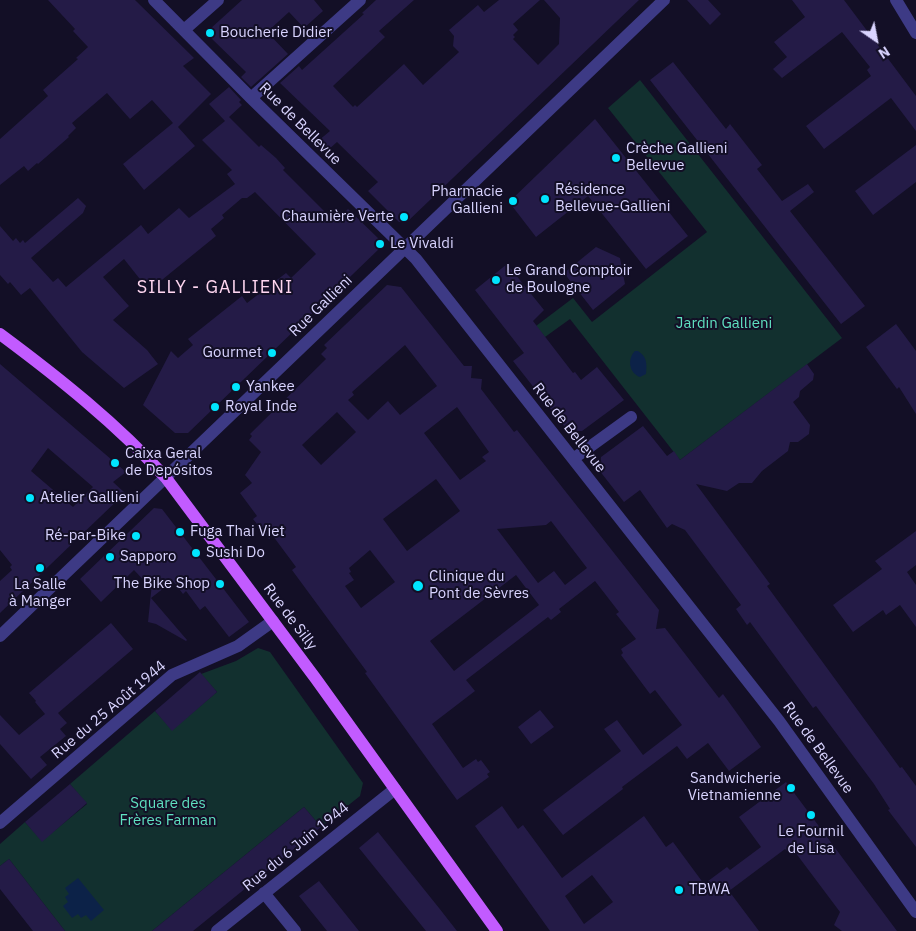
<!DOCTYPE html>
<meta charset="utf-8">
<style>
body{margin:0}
#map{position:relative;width:916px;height:931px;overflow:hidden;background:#130f26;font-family:"IBM Plex Sans",sans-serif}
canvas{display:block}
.north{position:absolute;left:851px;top:15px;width:50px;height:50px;-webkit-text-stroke:4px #130f26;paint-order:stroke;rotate:147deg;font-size:14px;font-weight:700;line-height:20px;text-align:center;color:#d9d4ff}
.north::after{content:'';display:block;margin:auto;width:18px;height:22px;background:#d9d4ff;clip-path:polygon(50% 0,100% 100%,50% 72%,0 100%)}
</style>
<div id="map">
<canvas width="916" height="931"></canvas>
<div class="north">N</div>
</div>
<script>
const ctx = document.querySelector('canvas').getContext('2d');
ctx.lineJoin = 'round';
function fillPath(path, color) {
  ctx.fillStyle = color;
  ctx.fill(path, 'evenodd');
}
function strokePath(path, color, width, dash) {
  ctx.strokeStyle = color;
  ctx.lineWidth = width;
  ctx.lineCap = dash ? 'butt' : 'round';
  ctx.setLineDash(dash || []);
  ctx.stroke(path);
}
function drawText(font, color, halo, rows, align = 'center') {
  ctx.font = font + ' "IBM Plex Sans",sans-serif';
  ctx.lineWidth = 4;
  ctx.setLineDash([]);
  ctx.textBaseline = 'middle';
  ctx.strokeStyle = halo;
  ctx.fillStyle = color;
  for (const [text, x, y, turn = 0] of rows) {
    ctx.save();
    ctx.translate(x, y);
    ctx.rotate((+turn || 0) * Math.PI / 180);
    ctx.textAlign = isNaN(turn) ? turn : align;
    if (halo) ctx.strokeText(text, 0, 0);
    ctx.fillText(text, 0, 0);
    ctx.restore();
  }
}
const green = new Path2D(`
 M640,80L842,338L680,460L570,319L545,337L536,326L573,298L592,322L707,232L608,108Z
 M258,648L270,652L363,783L360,796L321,827L304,807L152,931H65L9,859L0,866V844L25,822L42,841L87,804L70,784L155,711L172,730L217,692L201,674L236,661Z`);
const water = new Path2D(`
 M635,351H638C647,357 647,363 646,374L640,377C629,373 627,359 635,351Z
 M78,878L104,910L91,921L86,915L81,918L78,914L72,918L63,906L68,902L65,897L69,894L65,888Z`);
const building = new Path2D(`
 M48,0H135L194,58L183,66L211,94L178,127L195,146L144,190L123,164L173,123L152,100L130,119L107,93L72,123L76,128L68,136L69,137L38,164L37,163L28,171L24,166L0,185V139L48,96L43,90L78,59L76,58L88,47L73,31L75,29Z
 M242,0H314L323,11L304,28L289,12L267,32L288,54L251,87L241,77L246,72L210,37V29Z
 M376,0H414L379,31L385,37L333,86L353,107L355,105L357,107L404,64L423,85L459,52L453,46L454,36L449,30L478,5L484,12L499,0H540L513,24L518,30L513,35L515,37L513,39L538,65L559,44L560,18L544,0H639L407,222H399L368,191L378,182L337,142L327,151L318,141L330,131L280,83L299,66L302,70L364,14L362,13Z
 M687,0H708L721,14L710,25Z
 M792,0H844L916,96V131L891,98L824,149L806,126L871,76L867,70L870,67L842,32L782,78L773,69L787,57L774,42L805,17Z
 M673,62L726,129L730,124L762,165L757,169L782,201L808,184L814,192L790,211L865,306L841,324L650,80Z
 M229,87L241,100L239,102L242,105L229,117L259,147L261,145L276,158L285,168L283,170L335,222L348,209L380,240V248L188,433H175L143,405L171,351L178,358L193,345L188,339L242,296L247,303L286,273L291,278L316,254L255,192L247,198H242L222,215L224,218L211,229L216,236L152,288L147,281L143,283L124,259L103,277L129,306L113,320L147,350L158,364L124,388L82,352L30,288L21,295L10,282L8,284L0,275V226L13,241L16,238L20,243L23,240L25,243L78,198L86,206L83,213L31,258L53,282L58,278L66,287L141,225L148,234L179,208L189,218L235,184L227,174L232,170L202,140L225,121L209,104Z
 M595,119L688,236L646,269L588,196L536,237L509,202Z
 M916,145V182L873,215L855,191Z
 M596,247L620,258L625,284L593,310L564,273Z
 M507,264L544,310L533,321L573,373L575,372L581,380L597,367L624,400L582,431H568L513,361L524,353L475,290Z
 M387,285L401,287L464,366H472L471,378L482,379L481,389L514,432L517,430L659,610L656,629L665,628L719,698L723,694L739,716L761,747L729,771L708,743L687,759L677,746L622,787L623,789L563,835L543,810L621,751L604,729L617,720L643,755L682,725L655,690L650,694L621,655L623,653L621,649L636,639L616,614L619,612L595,581L559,609L561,612L551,620L548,617L466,680L475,691L432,724L463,768L476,759L478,762L481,760L490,772L487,774L489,777L457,800L365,673L367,672L292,570L296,567L273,536L269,539L253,519L257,516L240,493L252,483L245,475L261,452L249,440L252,436L250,434L326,359L321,354L327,348L324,345ZM405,345L437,386L400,415L388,401L368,420L348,400L354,395L352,392ZM457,407L489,452L482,457L486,461L460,480L424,433ZM337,412L356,432L321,465L302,445ZM436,479L460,511L407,551L383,519ZM551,521L587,568L565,585L554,571L538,583L497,529L546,525ZM370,550L395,582L361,608L345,586L354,580L349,573L351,572L349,568ZM516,575L539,605L454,671L430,641Z
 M896,324L916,351V414L899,387L897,389L866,347Z
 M0,364L126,472L113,482L125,493L0,613V581L12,570L10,567L12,565L0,550ZM48,448L93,487L73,507L31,471Z
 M807,364L814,374L813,380L800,391L799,397L793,402L810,425L809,434L798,442H790L788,451L762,471L752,483H739L727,491L696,484L770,584L767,586L900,768L902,767L916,786V847L888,810L890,809L874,784L816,706L813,708L750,622L747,625L736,609L741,605L685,530L672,524L667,528L640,490L624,502L599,470L601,457L643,426L667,456L674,451L680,460Z
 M154,508L162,509L249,622L229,637L205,606L200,610L186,591L183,594L173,581L151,598L187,640L186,641L156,624L148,622L152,583L149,586L134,570L101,602L80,579Z
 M916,531V565L907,572L916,585V627L900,605L886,615L883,610L853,632L833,605L882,569L875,561Z
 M111,623L133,649L58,713L67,723L60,729L66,736L40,757L47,765L31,779L0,744V715L19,735L45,714L35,702L36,701L29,693Z
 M200,672L217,692L172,731L155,711Z
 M540,710L554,727L531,744L518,727Z
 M786,782L897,931H842L834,925L840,912L792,848L787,851L785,849L729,891L759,931H550L475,826L502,806L518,829L523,825L562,878L644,816L666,847L673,842L704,884L727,867L730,870L761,847L739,817ZM592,875L613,902L584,924L565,896Z
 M70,784L87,803L42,842L25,822Z
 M304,807L321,827L193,931H152Z
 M378,832L439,908L457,931H426L359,848Z
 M9,859L65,931H33L0,889V866Z
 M319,881L359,931H327L299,896Z`);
const minor = new Path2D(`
 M154,0L251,98L416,259L779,721L916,912
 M896,0L916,33
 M184,30L218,0
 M251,98L360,0
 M573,459L631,417
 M0,636L664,0
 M0,823L172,675L238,646L273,621
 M264,893L295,931
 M217,931L395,789`);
const major = new Path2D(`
 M0,334C58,377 117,424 166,478L316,679L497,931`);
const markers = [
 [210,33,5,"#00e5ff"],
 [616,158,5,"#00e5ff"],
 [545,199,5,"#00e5ff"],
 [513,201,5,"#00e5ff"],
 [404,217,5,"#00e5ff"],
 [380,244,5,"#00e5ff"],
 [496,280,5,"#00e5ff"],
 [272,353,5,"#00e5ff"],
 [236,387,5,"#00e5ff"],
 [215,407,5,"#00e5ff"],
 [115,463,5,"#00e5ff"],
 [30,498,5,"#00e5ff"],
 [180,532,5,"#00e5ff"],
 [136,536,5,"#00e5ff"],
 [196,553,5,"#00e5ff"],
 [110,557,5,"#00e5ff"],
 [40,568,5,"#00e5ff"],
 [220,584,5,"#00e5ff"],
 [418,586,6,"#00e5ff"],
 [791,788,5,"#00e5ff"],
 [811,815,5,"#00e5ff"],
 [679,890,5,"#00e5ff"]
];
const poiNames = [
 ["Boucherie Didier",220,33],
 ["Crèche Gallieni",626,149],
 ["Bellevue",626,166],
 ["Résidence",555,190],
 ["Bellevue-Gallieni",555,207],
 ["Pharmacie",503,192,"right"],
 ["Gallieni",503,209,"right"],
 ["Chaumière Verte",394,217,"right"],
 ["Le Vivaldi",390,244],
 ["Le Grand Comptoir",506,271],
 ["de Boulogne",506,288],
 ["Gourmet",262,353,"right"],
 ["Yankee",246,387],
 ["Royal Inde",225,407],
 ["Caixa Geral",125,454],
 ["de Depósitos",125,471],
 ["Atelier Gallieni",40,498],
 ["Fuga Thai Viet",190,532],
 ["Ré-par-Bike",126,536,"right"],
 ["Sushi Do",206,553],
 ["Sapporo",120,557],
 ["Clinique du",429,577],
 ["Pont de Sèvres",429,594],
 ["The Bike Shop",210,584,"right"],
 ["La Salle",40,585,"center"],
 ["à Manger",40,602,"center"],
 ["Sandwicherie",781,779,"right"],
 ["Vietnamienne",781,796,"right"],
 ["Le Fournil",811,832,"center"],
 ["de Lisa",811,849,"center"],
 ["TBWA",689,890]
];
const streetNames = [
 ["Rue de Bellevue",300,124,45],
 ["Rue Gallieni",321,306,-44],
 ["Rue de Bellevue",569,428,52],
 ["Rue de Silly",290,617,53],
 ["Rue du 25 Août 1944",109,710,-40],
 ["Rue de Bellevue",818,748,54],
 ["Rue du 6 Juin 1944",296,847,-39]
];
const parkNames = [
 ["Jardin Gallieni",724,324],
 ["Square des",168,804],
 ["Frères Farman",168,821]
];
const quarterNames = [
 ["SILLY - GALLIENI",215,288]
];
fillPath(green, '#12302f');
fillPath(water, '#0c2248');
fillPath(building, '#241b47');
strokePath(minor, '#3d3a85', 12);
strokePath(major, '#c25bff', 12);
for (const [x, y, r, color] of markers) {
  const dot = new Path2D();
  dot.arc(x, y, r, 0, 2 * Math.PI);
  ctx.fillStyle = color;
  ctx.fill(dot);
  strokePath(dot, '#130f26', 2);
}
drawText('15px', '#d9d4ff', '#130f26', poiNames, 'left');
drawText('15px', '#d9d4ff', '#130f26', streetNames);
drawText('15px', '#5fe0c0', '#130f26', parkNames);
ctx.letterSpacing = '1px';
drawText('18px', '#ffd6f0', '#130f26', quarterNames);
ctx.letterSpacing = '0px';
</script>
